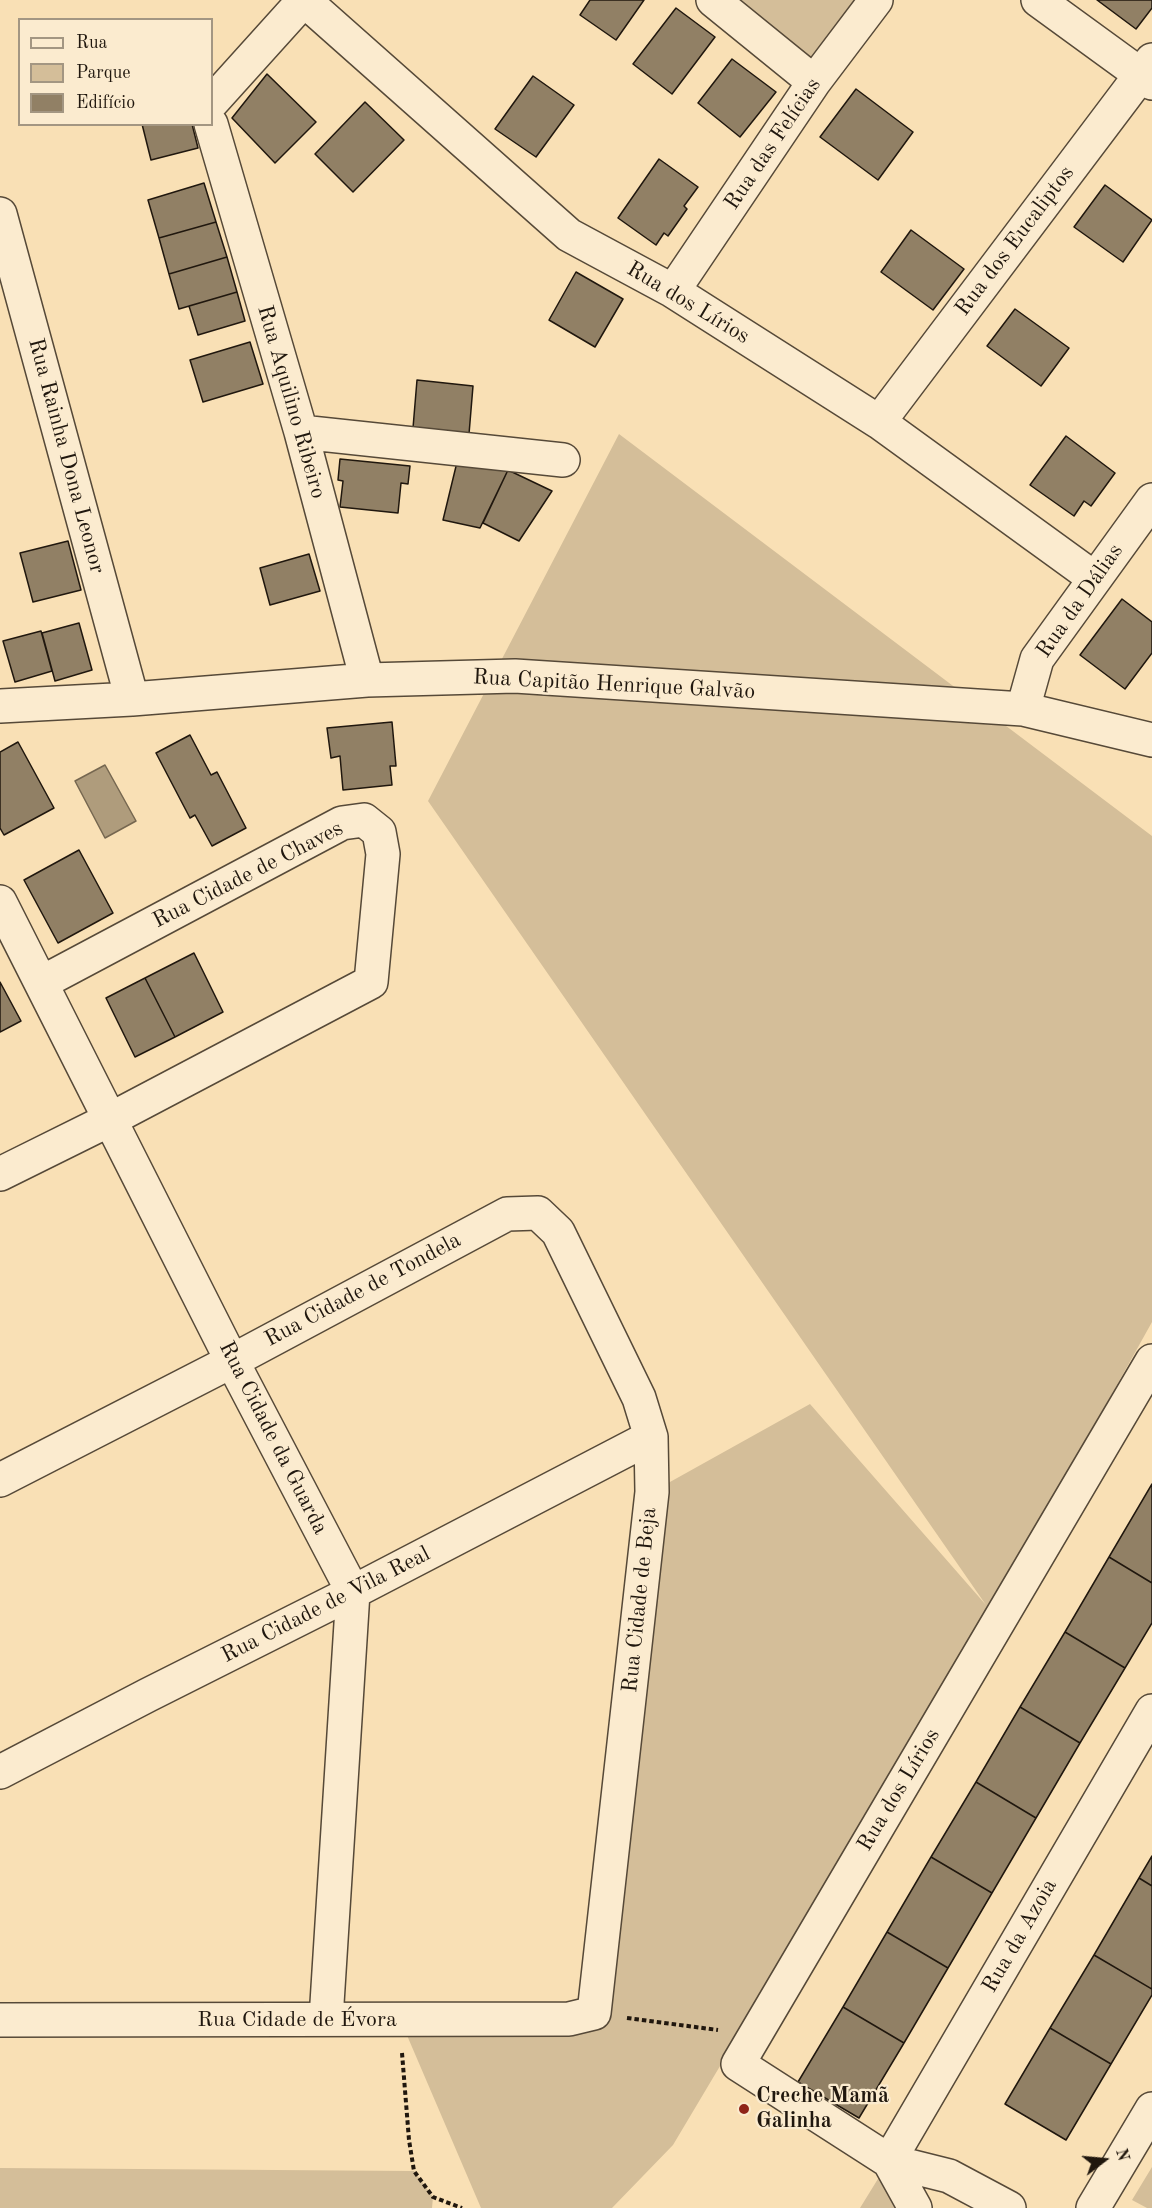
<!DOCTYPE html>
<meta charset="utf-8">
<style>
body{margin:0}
#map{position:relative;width:1152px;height:2208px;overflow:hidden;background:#f9e0b5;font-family:"Old Standard TT",serif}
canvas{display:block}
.legend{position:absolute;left:18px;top:18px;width:195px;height:108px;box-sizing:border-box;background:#fbebcf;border:2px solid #a39682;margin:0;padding:8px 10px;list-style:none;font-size:18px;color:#20170e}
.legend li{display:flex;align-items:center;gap:12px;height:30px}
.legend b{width:30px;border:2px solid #a39682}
.north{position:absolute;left:1074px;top:2130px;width:60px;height:60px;-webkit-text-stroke:4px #fbebcf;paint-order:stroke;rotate:74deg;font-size:16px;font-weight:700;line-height:24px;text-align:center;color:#20170e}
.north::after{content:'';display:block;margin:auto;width:21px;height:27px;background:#20170e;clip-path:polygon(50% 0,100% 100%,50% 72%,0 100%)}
</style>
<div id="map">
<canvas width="1152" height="2208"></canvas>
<ul class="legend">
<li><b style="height:8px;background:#fbebcf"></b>Rua</li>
<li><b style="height:16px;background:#d4be99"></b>Parque</li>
<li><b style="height:16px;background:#918065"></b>Edifício</li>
</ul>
<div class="north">N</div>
</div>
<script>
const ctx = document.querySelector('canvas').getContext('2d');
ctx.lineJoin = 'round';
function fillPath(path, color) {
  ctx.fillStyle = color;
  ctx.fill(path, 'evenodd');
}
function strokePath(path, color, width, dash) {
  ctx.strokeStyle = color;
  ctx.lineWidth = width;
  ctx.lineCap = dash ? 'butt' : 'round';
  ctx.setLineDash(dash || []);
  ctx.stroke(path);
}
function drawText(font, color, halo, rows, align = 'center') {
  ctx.font = font + ' "Old Standard TT",serif';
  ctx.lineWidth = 4.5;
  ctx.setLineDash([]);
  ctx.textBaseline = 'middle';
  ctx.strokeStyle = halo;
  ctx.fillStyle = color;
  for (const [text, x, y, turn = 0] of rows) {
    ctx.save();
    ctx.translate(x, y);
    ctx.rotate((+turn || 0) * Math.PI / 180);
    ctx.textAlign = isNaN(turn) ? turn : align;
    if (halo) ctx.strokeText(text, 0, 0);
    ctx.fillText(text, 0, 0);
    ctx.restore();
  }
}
const green = new Path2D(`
 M721,0H874L814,82Z
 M619,434L1152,836V1322L991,1611L673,2145L612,2208H481L400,2019L594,2013L652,1492L810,1404L986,1605L428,801Z
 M889,2161L915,2208H860Z
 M1152,2167V2208H1147L1132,2200Z
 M0,2168L414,2171L433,2197L432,2208H0Z`);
const water = new Path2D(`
 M105,765L136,821L105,838L75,781Z`);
const building = new Path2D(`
 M590,0H644L616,40L580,15Z
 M1097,0H1152V8L1136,29Z
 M676,8L715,37L672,94L633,64Z
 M732,59L776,92L740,137L698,103Z
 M267,74L316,122L275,163L232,118Z
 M533,76L574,105L536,157L495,129Z
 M856,89L913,132L878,180L820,137Z
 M365,102L404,140L353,192L315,154Z
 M142,124H192L198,148L151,160Z
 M659,159L698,187L684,206L687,209L668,236L664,233L656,245L618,218Z
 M204,183L216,222L159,238L148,200Z
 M1105,185L1152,220L1123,262L1074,227Z
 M216,222L227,257L169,274L159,238Z
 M911,230L964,269L933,310L881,272Z
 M227,257L237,292L179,309L169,274Z
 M576,272L623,299L595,347L549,320Z
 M237,292L245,321L198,335L189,306Z
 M1015,309L1069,348L1041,386L987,346Z
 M250,342L263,384L203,402L190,360Z
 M417,380L473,386L469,434L413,428Z
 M1066,436L1115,473L1091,506L1084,501L1074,516L1030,485Z
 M458,458L508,470L480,528L443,520Z
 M340,459L410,466L408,484L401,483L398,513L340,507L343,481L338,480Z
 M508,470L552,491L519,541L483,523Z
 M68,541L81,590L33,602L20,553Z
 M309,554L320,591L270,605L260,568Z
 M1122,599L1152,622V653L1125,689L1080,655Z
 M79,623L92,670L55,681L42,633Z
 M41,631L52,671L15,682L3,641Z
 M392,722L396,766H390L392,785L343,790L340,756L331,758L327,728Z
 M190,735L211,775L217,772L246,828L212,846L195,815L190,818L156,753Z
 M18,742L54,808L4,835L0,828V752Z
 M79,850L113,913L58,943L24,880Z
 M194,953L223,1012L175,1037L145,978Z
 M145,978L175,1037L135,1057L106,998Z
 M0,982L21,1021L0,1032Z
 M1152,1484V1583L1109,1557Z
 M1109,1557L1152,1583V1623L1125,1668L1065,1632Z
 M1065,1632L1125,1668L1080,1743L1020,1707Z
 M1020,1707L1080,1743L1036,1818L976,1782Z
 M976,1782L1036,1818L992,1893L931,1857Z
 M1152,1856V1886L1139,1878Z
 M931,1857L992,1893L948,1968L887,1932Z
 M1139,1878L1152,1886V1989L1094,1955Z
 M887,1932L948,1968L904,2043L843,2007Z
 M1094,1955L1152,1989V1995L1111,2064L1050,2028Z
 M843,2007L904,2043L859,2118L798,2082Z
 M1050,2028L1111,2064L1066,2140L1005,2104Z`);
const path = new Path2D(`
 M627,2018L718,2030
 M402,2053L409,2140L414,2171L433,2197L462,2208`);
const minor = new Path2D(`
 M304,0L569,235L673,291L879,422L1094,578
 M713,0L814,82
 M1038,0L1152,83
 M212,102L304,0
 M211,124L301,432L367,680
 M0,214L132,699
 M673,291L814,82L876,0
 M879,422L1152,60
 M301,432L563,460
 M0,706L132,699L367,680L515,676L1023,709L1152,740
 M1023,709L1037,659L1152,500
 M0,902L232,1361L353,1592L326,2019
 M0,1174L111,1119L371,982L383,854L379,832L364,820L342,823L41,983
 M0,1480L232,1361L507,1214L538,1213L558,1232L639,1398L651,1437L652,1492L594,2013L569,2019L0,2020
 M0,1772L148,1695L353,1592L651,1437
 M889,2161L1152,1711
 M889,2161L915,2208
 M1009,2208L949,2176L889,2161L738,2064L1152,1361
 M1093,2208L1152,2109`);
const markers = [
 [744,2109,6,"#8f2418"]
];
const streetNames = [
 ["Rua das Felícias",773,144,-56],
 ["Rua dos Eucaliptos",1015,241,-53],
 ["Rua dos Lírios",688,303,31],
 ["Rua Aquilino Ribeiro",291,402,74],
 ["Rua Rainha Dona Leonor",66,456,75],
 ["Rua da Dálias",1080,601,-55],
 ["Rua Capitão Henrique Galvão",614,685,3],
 ["Rua Cidade de Chaves",248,875,-27],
 ["Rua Cidade de Tondela",363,1290,-28],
 ["Rua Cidade da Guarda",273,1438,63],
 ["Rua Cidade de Beja",640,1600,-84],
 ["Rua Cidade de Vila Real",326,1605,-27],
 ["Rua dos Lírios",899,1790,-59],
 ["Rua da Azoia",1020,1936,-60],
 ["Rua Cidade de Évora",297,2020]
];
const poiNames = [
 ["Creche Mamã",756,2096],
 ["Galinha",756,2121]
];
fillPath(green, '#d4be99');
fillPath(water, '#af9c7c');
strokePath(water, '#766750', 1.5);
fillPath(building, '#918065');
strokePath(building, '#20170e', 1.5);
strokePath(minor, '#564938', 36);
strokePath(path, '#20170e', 4, [4.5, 3]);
strokePath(minor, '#fbebcf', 33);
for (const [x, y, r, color] of markers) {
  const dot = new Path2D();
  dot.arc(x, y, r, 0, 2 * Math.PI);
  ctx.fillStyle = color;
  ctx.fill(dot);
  strokePath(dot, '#fbebcf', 2);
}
drawText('22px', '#20170e', '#fbebcf', streetNames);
drawText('bold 22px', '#20170e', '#fbebcf', poiNames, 'left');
</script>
